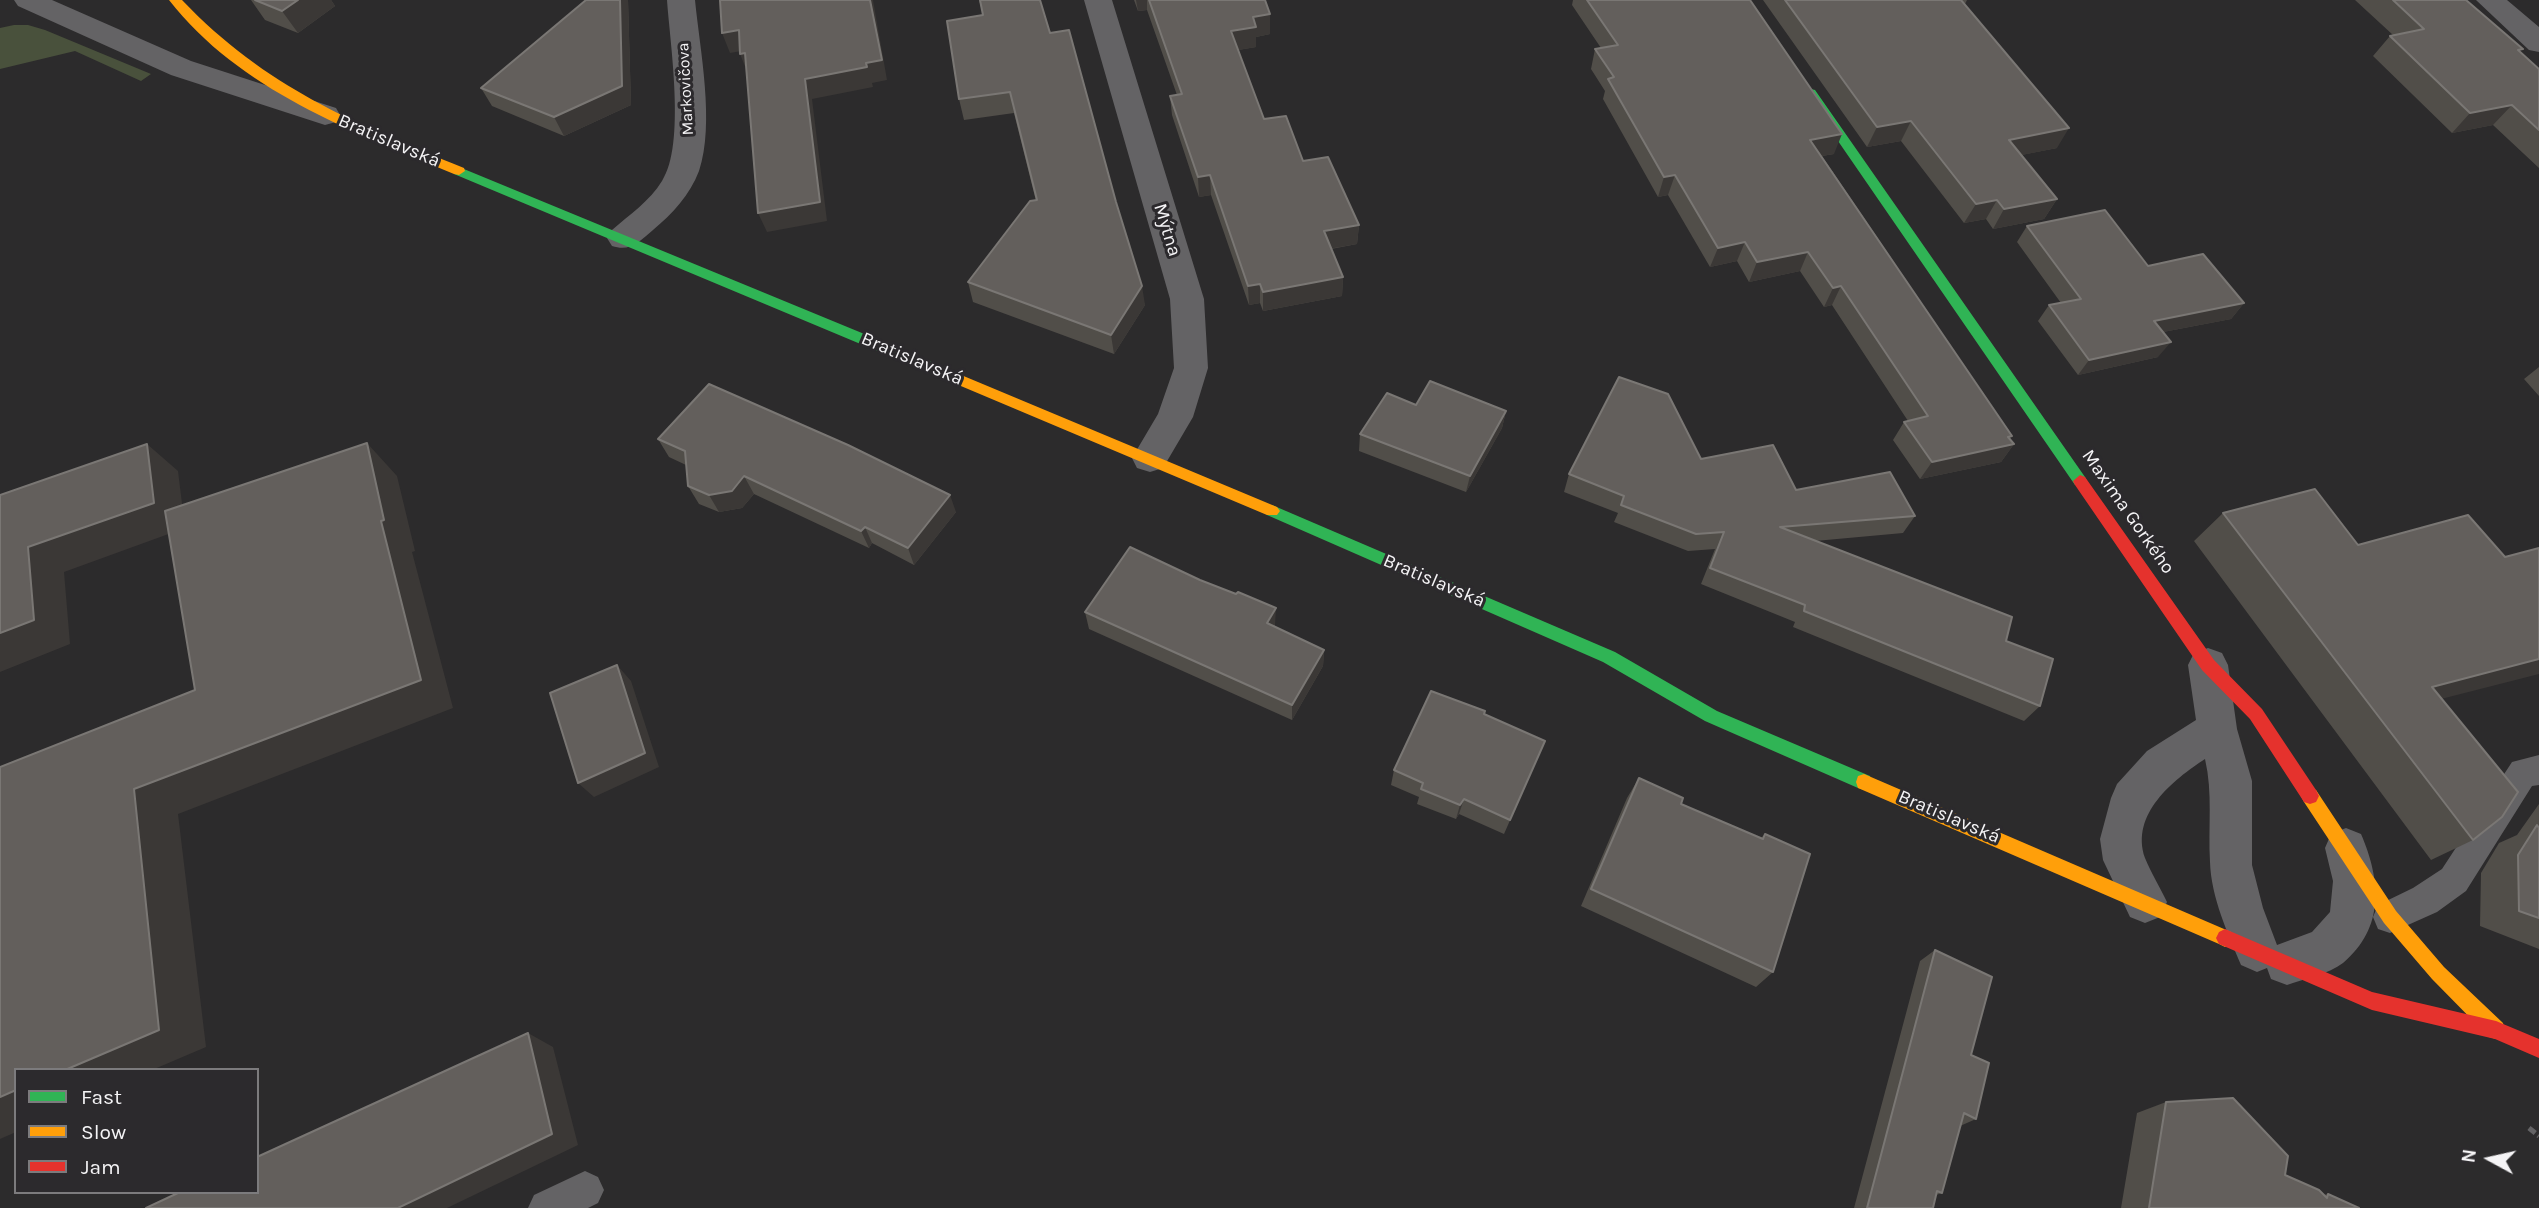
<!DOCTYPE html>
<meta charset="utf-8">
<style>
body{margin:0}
#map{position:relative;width:2539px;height:1208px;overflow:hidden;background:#2c2b2c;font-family:Karla,sans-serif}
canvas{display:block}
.legend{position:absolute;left:14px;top:1068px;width:245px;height:126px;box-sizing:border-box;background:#2c2a2d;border:2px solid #7c7b7d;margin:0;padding:9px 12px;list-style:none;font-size:21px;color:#f5f4f6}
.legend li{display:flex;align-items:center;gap:14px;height:35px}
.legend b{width:35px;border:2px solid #7c7b7d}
.north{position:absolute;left:2455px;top:1124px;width:70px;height:70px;-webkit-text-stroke:5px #2c2a2d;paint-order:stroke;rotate:278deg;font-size:19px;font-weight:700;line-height:28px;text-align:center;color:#f5f4f6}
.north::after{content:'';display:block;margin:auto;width:24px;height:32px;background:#f5f4f6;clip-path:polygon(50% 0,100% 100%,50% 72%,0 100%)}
</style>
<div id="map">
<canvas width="2539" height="1208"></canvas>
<ul class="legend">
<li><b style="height:9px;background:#30b455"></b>Fast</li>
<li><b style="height:9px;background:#ff9f0a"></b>Slow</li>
<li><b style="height:9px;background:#e5322d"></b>Jam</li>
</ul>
<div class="north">N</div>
</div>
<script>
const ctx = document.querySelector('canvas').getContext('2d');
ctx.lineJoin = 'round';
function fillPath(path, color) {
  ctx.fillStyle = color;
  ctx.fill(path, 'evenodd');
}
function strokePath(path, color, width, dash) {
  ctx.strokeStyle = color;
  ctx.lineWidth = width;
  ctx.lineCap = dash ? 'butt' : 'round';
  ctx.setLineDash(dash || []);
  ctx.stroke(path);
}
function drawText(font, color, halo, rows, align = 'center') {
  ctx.font = font + ' Karla,sans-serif';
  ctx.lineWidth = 6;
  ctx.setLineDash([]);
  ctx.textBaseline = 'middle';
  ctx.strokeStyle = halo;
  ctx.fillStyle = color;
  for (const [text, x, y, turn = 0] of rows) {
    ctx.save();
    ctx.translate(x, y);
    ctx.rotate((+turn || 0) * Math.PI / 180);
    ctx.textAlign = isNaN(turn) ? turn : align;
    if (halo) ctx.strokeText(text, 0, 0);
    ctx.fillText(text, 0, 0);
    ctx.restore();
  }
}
const green = new Path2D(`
 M14,25H28L45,30L151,74L141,81L75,51L0,69V28Z`);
const path = new Path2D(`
 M2529,1128L2539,1136`);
const lane = new Path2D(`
 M2539,755V785L2532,786L2466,891L2437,912L2390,933L2378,929L2373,917L2378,905L2413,888L2442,869L2512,762Z
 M585,1171L598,1177L604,1190L598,1203L588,1208H528L534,1195Z`);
const street = new Path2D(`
 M14,0H52L191,61L336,108L340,115L336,122L325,125L171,75L18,6Z
 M667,0H695C700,51 715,123 699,171C690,195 672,214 653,230C639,242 630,252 612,246L607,238L612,230C629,215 650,201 662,181C686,144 670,44 667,0Z
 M1084,0H1112L1204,299L1208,368L1193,417L1163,468L1150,472L1137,468L1132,458L1158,414L1174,368L1170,299Z
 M2476,0H2507L2539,27V52L2529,50Z
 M2208,648L2222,653L2228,665L2237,729L2252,781V865L2263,908L2277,945L2312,932L2330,912L2333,881L2325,848L2331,834L2346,828L2361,834C2381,880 2385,928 2343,963C2329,974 2304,979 2287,985L2271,979L2267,968L2257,972L2241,965C2228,934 2211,897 2210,862C2208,827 2213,793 2205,759C2173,780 2130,814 2145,858C2151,873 2160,887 2167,902L2160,917L2145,923L2130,917L2103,860L2100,839L2111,798L2117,784L2147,751L2196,720L2188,665L2194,653Z`);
const fast = new Path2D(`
 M1811,89L1815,90L2085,477L2087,481L2085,485H2075L1807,96L1805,93Z
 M459,167L959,373L961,377L954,382L949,381L454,174L453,171Z
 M1272,505L1615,652L1717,711L1870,776L1872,782L1870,788L1864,790L1858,788L1705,721L1603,662L1267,515L1264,511L1267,507Z`);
const slow = new Path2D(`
 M169,0H182C266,88 354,123 464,168L465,171L459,175L454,174C353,132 239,90 169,0Z
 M954,372L1277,507L1280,511L1277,515H1267L949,381L947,377Z
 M1864,774L2231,932L2234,938L2231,944L2225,947L2219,944L1858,788L1856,782L1858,776Z
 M2310,788L2316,790L2396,911L2444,967L2503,1023L2505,1030L2503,1037L2496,1039L2489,1037L2432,979L2384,923L2304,802L2301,796L2304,790Z`);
const jam = new Path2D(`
 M2080,475L2085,477L2214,660L2262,709L2316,790L2319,796L2316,802L2310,804L2304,802L2250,719L2202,670L2075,485L2073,481Z
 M2225,929L2372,992L2496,1021L2539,1039V1058L2495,1039L2372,1010L2219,944L2216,938L2219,932Z`);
const wall = new Path2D(`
 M251,0H331L335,6L298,33L265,20Z
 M586,0H628L631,105L564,136L492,106L481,88Z
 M979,0H1040L1050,33L1145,305L1114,354L973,302L968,282L1036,201L1014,113L964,120L959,99L983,15Z
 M1134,0H1265L1270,34L1256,37V47L1238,50L1264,119L1359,225L1357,244L1331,249L1343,277L1342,296L1263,311L1260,303L1249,305L1211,195L1199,197L1172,115L1170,96L1177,95L1147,10L1138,11Z
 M1573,0H1750L1834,154L1822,156L2012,436L2010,439L2014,444L2001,462L1920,479L1893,440L1904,422L1908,421L1832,305L1824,307L1800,271L1749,282L1737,261L1710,267L1668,195L1658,197L1603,99L1605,91L1591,69L1595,49L1601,48L1572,5Z
 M1763,0H1967L1965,4L2057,148L2021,155L2057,199L2044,219L1993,229L1986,219L1964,223L1901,141L1867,147Z
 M2355,0H2466L2539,69V168L2493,125L2452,133L2373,56L2390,36L2393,35Z
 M2027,226L2148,266L2244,303L2231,319L2163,332L2158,357L2078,375L2038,321L2049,305L2061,303L2017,242Z
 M2539,367V396L2524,379Z
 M1506,411L1502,428L1466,492L1359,451L1360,434Z
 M658,439L956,512L914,565L872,543L869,548L754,494L742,508L719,512L699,504L688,486L686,465L669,457Z
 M1701,459L1796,490L1915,516L1903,533L1815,541L2006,641L2040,706L2024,721L1793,627L1795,622L1701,584L1715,549L1688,551L1614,522L1618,513L1564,492L1569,474Z
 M2223,513L2358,545L2505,557L2442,699L2473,840L2431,860L2194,541Z
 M1085,612L1275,625V627L1324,650L1323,666L1292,720L1089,629Z
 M1484,714L1545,741L1504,834L1459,814L1456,819L1417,804L1419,797L1391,785L1394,770Z
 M1639,778L1681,804L1761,838L1765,834L1773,972L1756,987L1581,906L1627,798Z
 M2539,804V949L2480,926L2481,873L2499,843L2517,835Z
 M1935,950L1971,1055L1976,1119L1960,1126L1942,1193L1936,1195L1933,1208H1854L1920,961Z
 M2166,1102L2285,1175L2324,1195L2328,1194L2359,1208H2121L2137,1113Z`);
const shadedWall = new Path2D(`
 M298,0H331L335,6L298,33L282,11Z
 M620,0H628L631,105L564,136L554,117Z
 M870,0H873L887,80L872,83L873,87L812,99L827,221L767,232L758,213L805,79Z
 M1136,0H1147V10L1138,11Z
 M1270,14V34L1256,37V47L1232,51L1231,31L1253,17Z
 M739,30L747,50L730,53L722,33Z
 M745,53L748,74L740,54Z
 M2512,105L2493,125L2452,133L2470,113Z
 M1911,121L1901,141L1867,147L1877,127Z
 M2069,128L2057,148L1997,160L2009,140Z
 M1842,134L1834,154L1802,159L1810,140Z
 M1210,175L1211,195L1199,197L1198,177Z
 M1675,175L1668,195L1658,197L1664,177Z
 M2057,199L2044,219L1993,229L2004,209Z
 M1997,200L1986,219L1964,223L1976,204Z
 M1359,225L1357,244L1323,250L1324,231Z
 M1745,242L1737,261L1710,267L1718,248Z
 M1808,252L1800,271L1749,282L1757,262Z
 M1343,277L1342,296L1263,311V292Z
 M1260,284V303L1249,305L1248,286Z
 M1142,286L1145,305L1114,354L1111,335Z
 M1841,286L1832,305L1824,307L1833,288Z
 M2244,303L2231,319L2142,336L2154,321Z
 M2171,342L2158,357L2078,375L2089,360Z
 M1506,411L1502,428L1466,492L1470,476Z
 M2012,436L2005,446L2014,444L2001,462L1920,479L1932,462Z
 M367,443L397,476L415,551L412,552L453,708L178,814L206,1047L152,1070H65L134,789L381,521Z
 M147,444L178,471L185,528L64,572L70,644L0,672V633L28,547Z
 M744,476L754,494L742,508L719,512L709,495Z
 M950,495L956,512L914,565L908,548Z
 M865,527L872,543L869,548L861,531Z
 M1276,608L1275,625L1267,640V623Z
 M1324,650L1323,666L1292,720V705Z
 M2539,659V674L2394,711L2432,687Z
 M617,665L631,681L659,767L594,797L578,783Z
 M1464,799L1459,814L1456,819L1460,805Z
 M528,1033L553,1047L578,1145L447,1208H398Z
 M16,1090V1132L0,1139V1097Z`);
const building = new Path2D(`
 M255,0H298L282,11Z
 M586,0H620L622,86L554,117L481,88Z
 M720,0H870L882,60L866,63L867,67L805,79L820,202L758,213L745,53L740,54L739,30L722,33Z
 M980,0H1040L1050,33L1069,30L1116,202L1142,286L1111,335L968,282L1030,201L1037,200L1010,92L959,99L947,21L983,15Z
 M1149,0H1265L1270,14L1253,17L1256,27L1231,31L1264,119L1286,116L1303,161L1328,157L1359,225L1324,231L1343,277L1263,292L1260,284L1248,286L1210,175L1198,177L1170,96L1182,94Z
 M1587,0H1750L1842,134L1810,140L2012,436L2008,437L2014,444L1932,462L1904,422L1928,416L1841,286L1833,288L1808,252L1757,262L1745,242L1718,248L1675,175L1664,177L1608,79L1614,77L1595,49L1618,45Z
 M1785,0H1961L2069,128L2009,140L2057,199L2004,209L1997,200L1976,204L1911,121L1877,127Z
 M2393,0H2466L2523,49L2518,50L2539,69V130L2512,105L2470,113L2390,36L2424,29Z
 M2105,210L2148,266L2203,254L2244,303L2154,321L2171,342L2089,360L2049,305L2081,299L2027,226Z
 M1619,377L1668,394L1701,459L1773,445L1796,490L1890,472L1915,516L1780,527L2012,617L2006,641L2053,659L2040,706L1804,611L1805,605L1710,568L1724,532L1696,534L1621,505L1624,496L1569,474Z
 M1430,381L1506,411L1470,476L1360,434L1387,393L1416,405Z
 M709,384L848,445L950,495L908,548L865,527L861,531L744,476L732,491L709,495L688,486L685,451L658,439Z
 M367,443L384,520L381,521L421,680L134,789L159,1030L65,1070H16V1090L0,1097V767L195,690L165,511Z
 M147,444L154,503L28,547L34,620L0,633V495Z
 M2315,489L2358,545L2468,515L2505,557L2539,548V659L2432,687L2518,792L2502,817L2473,840L2223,513Z
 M1130,547L1200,580L1236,594L1238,592L1276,608L1267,623L1324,650L1292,705L1085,612Z
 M617,665L645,753L578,783L550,693Z
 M1431,691L1485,711L1484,714L1545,741L1510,820L1464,799L1460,805L1421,789L1423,783L1394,770Z
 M1639,778L1683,798L1681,804L1763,839L1765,834L1810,854L1773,972L1591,889Z
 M2537,825L2539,828V918L2519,911L2518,855Z
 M1935,950L1992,977L1971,1055L1989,1063L1976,1119L1964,1113L1942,1193L1937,1191L1933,1208H1867Z
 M528,1033L552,1134L398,1208H146L180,1192H257V1157Z
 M2233,1098L2288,1156L2285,1175L2319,1190L2327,1198L2328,1194L2359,1208H2149L2166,1102Z`);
const farStreetnames = [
 ["Markovičova",686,89,-93]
];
const streetNames = [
 ["Bratislavská",389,141,23],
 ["Mýtna",1167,230,73],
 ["Bratislavská",912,359,23],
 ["Maxima Gorkého",2128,512,55],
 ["Bratislavská",1434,581,23],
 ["Bratislavská",1949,817,23]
];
fillPath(green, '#49513c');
strokePath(path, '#646365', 5, [8, 3.5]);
fillPath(lane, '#646365');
fillPath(street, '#646365');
fillPath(fast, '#30b455');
fillPath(slow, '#ff9f0a');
fillPath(jam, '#e5322d');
fillPath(wall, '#514e49');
fillPath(shadedWall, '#3b3836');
fillPath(building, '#635f5c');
strokePath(building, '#7a7774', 2);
drawText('16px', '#f5f4f6', '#2c2a2d', farStreetnames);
drawText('19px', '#f5f4f6', '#2c2a2d', streetNames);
</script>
